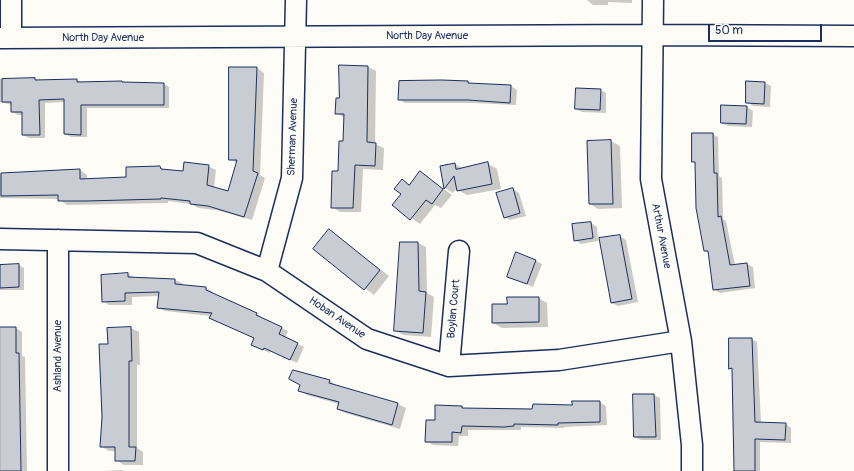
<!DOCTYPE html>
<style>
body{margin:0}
#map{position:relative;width:854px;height:471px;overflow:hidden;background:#fdfcf7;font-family:Pangolin,sans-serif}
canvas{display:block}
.scale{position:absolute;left:708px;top:24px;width:114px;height:18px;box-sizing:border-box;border:2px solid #1b2f5e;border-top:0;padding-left:5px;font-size:12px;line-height:14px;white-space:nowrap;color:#1b2f5e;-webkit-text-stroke:3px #fdfcf7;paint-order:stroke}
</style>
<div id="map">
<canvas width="854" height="471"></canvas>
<div class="scale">50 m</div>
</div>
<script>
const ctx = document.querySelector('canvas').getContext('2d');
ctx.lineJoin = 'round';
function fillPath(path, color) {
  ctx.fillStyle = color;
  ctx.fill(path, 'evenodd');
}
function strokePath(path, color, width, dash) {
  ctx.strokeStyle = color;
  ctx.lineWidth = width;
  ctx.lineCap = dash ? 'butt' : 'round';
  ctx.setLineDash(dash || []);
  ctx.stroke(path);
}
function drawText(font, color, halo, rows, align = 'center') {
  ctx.font = font + ' Pangolin,sans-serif';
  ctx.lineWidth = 3;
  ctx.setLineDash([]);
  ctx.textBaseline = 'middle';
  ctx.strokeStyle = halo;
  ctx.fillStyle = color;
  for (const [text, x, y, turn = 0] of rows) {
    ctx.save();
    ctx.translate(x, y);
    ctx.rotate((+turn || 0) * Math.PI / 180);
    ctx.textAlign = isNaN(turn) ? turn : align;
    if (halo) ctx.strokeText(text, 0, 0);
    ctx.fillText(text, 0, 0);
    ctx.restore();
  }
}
const shadow = new Path2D(`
 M558,0H632V3L608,2V5H593L587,0Z
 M368,67L376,71L375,144L384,148L383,170L363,169L361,212H340L332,207L344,142L345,118L336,113L340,99Z
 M257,68L264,73L260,175L265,178L252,220L216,210L198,208L191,204L168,201V203L67,205L59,199L0,198V174L80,170L87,175V180L127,178L160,167L166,171L184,172L208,166L216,170L214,188L229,192L237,163L230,159Z
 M0,79L77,80L82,83L164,84L169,87V108H87V137H71L65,134V102L45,103V138H29L23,135V115H18L12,112V105L0,102Z
 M468,82L472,84L511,86L517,90L516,105L474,103H405L400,100Z
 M747,82L765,83L771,86L770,107L753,106L747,102Z
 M600,90L606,93V113L582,112L576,109Z
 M722,106L747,107L753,111L752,127L728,126L722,123Z
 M712,134L718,137L719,176L722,178L723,219L726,221L735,265L747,264L753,267L755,288L720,293L714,290L710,253L705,251L696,163L693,161Z
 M611,141L620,146L622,208L598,209L590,204Z
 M455,164L462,168L488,164L497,169L501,189L467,195L458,190L457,188L453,193L445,188L441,167Z
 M420,172L452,195L441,208L435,205L420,224L393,205L402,194V180L410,185Z
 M513,189L519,193L526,216L510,220L505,217Z
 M591,223L597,227L598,241L581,244L575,240Z
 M329,230L389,276L374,295L314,249Z
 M620,236L626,240L638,302L618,306L612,303Z
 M418,243L426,247L427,293L434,297L431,337L403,335L395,330Z
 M536,261L542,264L533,287L508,276Z
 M19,265L24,268V290H0V266Z
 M128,274L135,278L175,280L182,283V286L206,288L213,292L212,294L256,314L288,331L285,338L304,347L297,363L271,351L270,353L259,348L255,338L211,316L165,311L158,308L159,296L132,297V305H109L103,301L102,276Z
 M538,298L547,303L548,327L502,328L493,323L508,305Z
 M0,328H16L22,332V356L25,357L27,471H0Z
 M131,328L139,332L140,365H137V448L143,452V465H124L116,460V451H109L101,446L109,345Z
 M751,339L757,342L761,423L786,424L791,428V443L760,442V471H735L733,370L730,368Z
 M294,371L330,381L337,386L398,404L406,408L400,429L345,413L338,409L339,404L307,395L299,390L301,385Z
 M634,395H654L660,398L661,440H641L635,437Z
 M599,402L606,406L607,425L564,427V428L521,427V430H468V436H459L458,446L433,445L426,441L436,421L462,407L465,409L533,410Z
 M122,470L123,471H104Z`);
const building = new Path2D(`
 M339,65L368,66L367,142L376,143L375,166L355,165L353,208H331L332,171H338L339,141H343L344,114H335L336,98H339Z
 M229,67H257L253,171L258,173L244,217L208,206L190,204V201L161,198V199L86,201H58V195L1,196V173L80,169V179L126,177V167L160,166L161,169L183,171L184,162L209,165L207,185L228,191L237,160H229Z
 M35,78V80L77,79V82L122,81V82L164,83V105H81V135L64,134V99L39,100L40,135H22V112H11V102H2V79Z
 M442,80L468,81V83L511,85L510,103L468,100H398L399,81Z
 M746,81L765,82L764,104L746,103Z
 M576,88L601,89L600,110L575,109Z
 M721,105L747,106L746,124L721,123Z
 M692,133H713L714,173H717L718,217L721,216L730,265L747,263L750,286L713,290L708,251H704L696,208L695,162H692Z
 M611,140L613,204H589L587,141Z
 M488,162L492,184L457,191L454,176L444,189L440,166L455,163L456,169Z
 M420,171L443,189L432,204L426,200L410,220L392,205L401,194L394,189L402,179L409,185Z
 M513,188L520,213L504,218L496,193Z
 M591,222L593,238L574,241L572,224Z
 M329,229L380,270L364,290L313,249Z
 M620,235L632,299L611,303L599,238Z
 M400,242H418L419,291L426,292L423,333L394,331Z
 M516,252L536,260L527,284L507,277Z
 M19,264V287L0,288V265Z
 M128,273V277L175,279V284L206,287V290L257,313L256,315L282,327L279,334L298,343L290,360L264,348L263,350L251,345L254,338L209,318L212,313L157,308L159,292L125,293V301L102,302L101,275Z
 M507,297H539V322L492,323V304H507Z
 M0,327H16V353H19L21,471H0Z
 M131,327L132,361H129V447H136L135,461H115V447H100L102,417L99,344H108L107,328Z
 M729,338H752L755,422L786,423L785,440L755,439V471H734L732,368L729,369Z
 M293,370L330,380L329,383L398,403L392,425L337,409L339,402L298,391L300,385L289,379Z
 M633,394H654L656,437H634Z
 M572,401H600V422L558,423V425L514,424V426L504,427L462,426L461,433L452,432V442H425L426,420H435V405L462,406V408L532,409L533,404L572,405Z`);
const minor = new Path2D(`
 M11,0V38
 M653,0L651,179L681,341L692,445V471
 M0,38L654,35L854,36
 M0,239L197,243L267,271L367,339L449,366L559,360L681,341
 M58,240V471
 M267,271L292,178L296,0
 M449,366L459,251`);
const streetNames = [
 ["North Day Avenue",427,36],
 ["North Day Avenue",103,38],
 ["Sherman Avenue",293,137,-88],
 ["Arthur Avenue",661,236,79],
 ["Boylan Court",454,309,-85],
 ["Hoban Avenue",337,318,34],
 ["Ashland Avenue",58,356,-90]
];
fillPath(shadow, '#0003');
fillPath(building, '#c9ccd3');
strokePath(building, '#1b2f5e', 1);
strokePath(minor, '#1b2f5e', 23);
strokePath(minor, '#fdfcf7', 20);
drawText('11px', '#1b2f5e', '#fdfcf7', streetNames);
</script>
